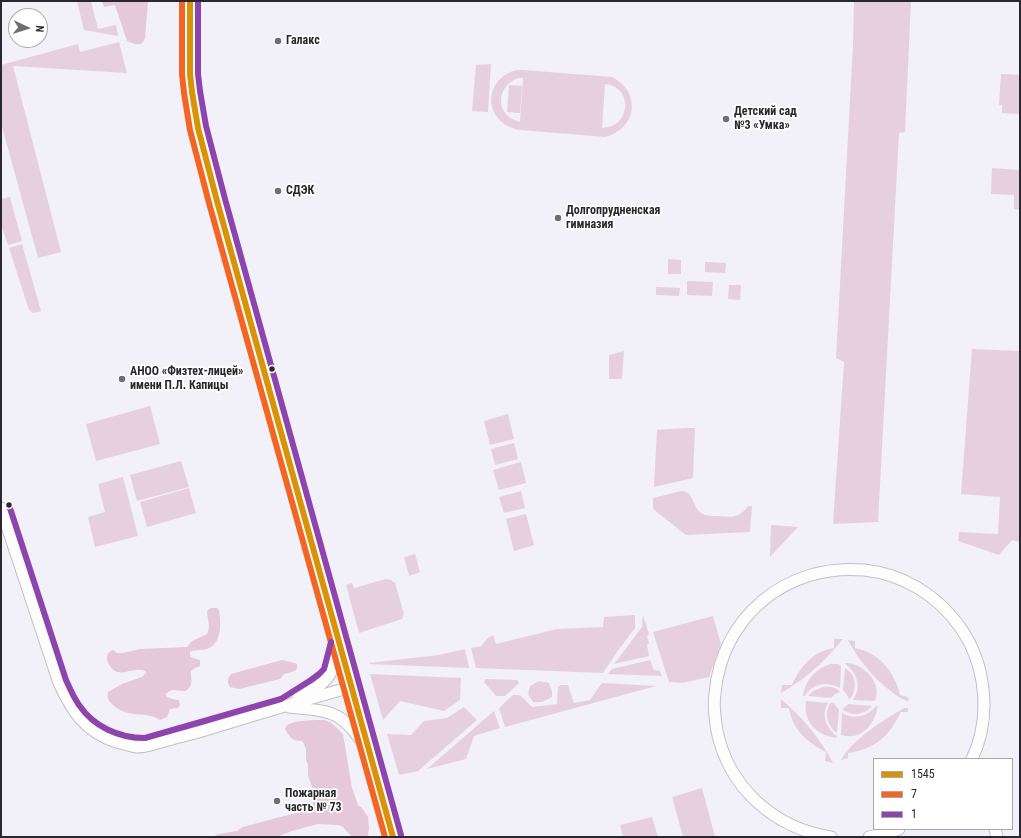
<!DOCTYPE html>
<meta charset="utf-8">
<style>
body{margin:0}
#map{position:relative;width:1021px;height:838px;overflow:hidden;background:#f2f0f8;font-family:"Roboto Condensed",sans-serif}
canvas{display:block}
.frame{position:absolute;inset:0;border:2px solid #29282e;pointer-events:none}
.legend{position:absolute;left:873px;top:758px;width:140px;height:72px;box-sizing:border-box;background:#fff;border:1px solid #a9a9ab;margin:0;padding:5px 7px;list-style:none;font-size:12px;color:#29282e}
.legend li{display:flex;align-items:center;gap:8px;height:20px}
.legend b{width:20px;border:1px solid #a9a9ab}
.north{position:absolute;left:8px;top:8px;width:40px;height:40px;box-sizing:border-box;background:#fff;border:1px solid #a9a9ab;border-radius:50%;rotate:94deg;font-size:11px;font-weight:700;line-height:16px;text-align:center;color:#29282e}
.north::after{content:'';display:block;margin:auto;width:14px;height:18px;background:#6f6e75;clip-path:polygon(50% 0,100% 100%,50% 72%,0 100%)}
</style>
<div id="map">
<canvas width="1021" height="838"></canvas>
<div class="frame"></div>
<ul class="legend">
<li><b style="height:5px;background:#d89307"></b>1545</li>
<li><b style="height:5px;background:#f26522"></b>7</li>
<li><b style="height:5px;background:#8e44ad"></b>1</li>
</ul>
<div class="north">N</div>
</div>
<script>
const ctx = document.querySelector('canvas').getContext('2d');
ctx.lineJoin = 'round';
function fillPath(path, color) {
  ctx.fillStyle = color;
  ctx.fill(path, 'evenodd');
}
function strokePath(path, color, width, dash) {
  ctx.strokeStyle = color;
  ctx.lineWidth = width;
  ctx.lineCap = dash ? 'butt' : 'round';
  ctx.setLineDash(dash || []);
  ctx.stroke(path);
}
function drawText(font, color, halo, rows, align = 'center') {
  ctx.font = font + ' "Roboto Condensed",sans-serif';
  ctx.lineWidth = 3.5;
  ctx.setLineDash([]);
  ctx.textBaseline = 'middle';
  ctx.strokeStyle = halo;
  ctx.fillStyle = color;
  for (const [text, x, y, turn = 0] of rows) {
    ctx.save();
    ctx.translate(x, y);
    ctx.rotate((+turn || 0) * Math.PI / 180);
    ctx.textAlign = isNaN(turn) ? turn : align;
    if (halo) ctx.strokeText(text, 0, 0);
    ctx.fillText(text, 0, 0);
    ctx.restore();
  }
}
const green = new Path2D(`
 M77,1H91L98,29L116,25L118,36L84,30Z
 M854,1H911L905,132L899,133L878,522L833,524L844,362L836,358L853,45Z
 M119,42L127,73L13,66L61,252L38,258L1,123V65L78,44L80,52Z
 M491,64L488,112L472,111L476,65Z
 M516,70H523L612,77C642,92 637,129 605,137L521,130C484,125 481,80 516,70ZM518,78H523L520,122C495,116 495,87 518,78ZM605,84C633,86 632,127 602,128Z
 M1001,74L1020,75V114L1002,113V105H999Z
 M509,85L522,86L520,113L507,112Z
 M992,168L1020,170V210L1014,209V195L991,194Z
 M10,197L22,241L8,245L1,224V199Z
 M22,244L41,311L33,313L29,310L9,248Z
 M668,259L681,260V274H668Z
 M705,262L726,263L725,273L705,272Z
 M687,281L713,282L712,296L687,295Z
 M729,285H741L740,300L728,299Z
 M656,287L680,288L679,296L656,295Z
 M972,349L1020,351V542L1012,540L999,555L958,541L959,532L998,534L1000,497L961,494Z
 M624,351L622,379H609V355Z
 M150,406L160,444L96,461L86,424Z
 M508,414L514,439L490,445L484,421Z
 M685,428H695L693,478L654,487L657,430Z
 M514,443L518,459L495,465L491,449Z
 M181,461L189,487L137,501L130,475Z
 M521,462L526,483L499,490L493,470Z
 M123,477L138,536L95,547L88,517L105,512L98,484Z
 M189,488L196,513L147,527L140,502Z
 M521,491L525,508L504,513L499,497Z
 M681,491C694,491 692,507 701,513C706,516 712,516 717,516C731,517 739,519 748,506H752L750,532L686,535L653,509V498Z
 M526,514L534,545L514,551L506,519Z
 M771,525L798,527L770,557Z
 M415,554L420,572L409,576L404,557Z
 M386,579L391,580L395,583L404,614L402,619L359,633L346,585L352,583L354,588Z
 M635,615V628L617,652L603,673L476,668L471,648L481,646L488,638L493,635L496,644L557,629L603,627L604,617Z
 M643,615L649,634L647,637L649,643L647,645L649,656L614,664L642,627Z
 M713,616L721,644L709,677L682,683L669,682L653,632Z
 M834,639H843C826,660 805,680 781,693L782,685H792C800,667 813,651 834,648Z
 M848,640L855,641V648C879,652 895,673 900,695L907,697L909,699L908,701H907C884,691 859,662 848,640Z
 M465,649L469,668L369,664V663L439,655Z
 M650,660L654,670L660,671L662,676L608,674L612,669Z
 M845,663C850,663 854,664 858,666C871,672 881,687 875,701L853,700C862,687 857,672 845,664Z
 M831,664H838L841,666L840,688C827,681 813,683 805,696H803C805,681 816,668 831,664Z
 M845,668C856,674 858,689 850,699H849L847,695L843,690Z
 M370,674L461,678L460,700L444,711L400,701L383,720Z
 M485,679L517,680L519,683L505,696H496L484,682Z
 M539,681L549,683L552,691V697L542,702H533L528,694L530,686Z
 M602,683L656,686L505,727L499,708L513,695H520L532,707L557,704L558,687L561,685H568L574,703L590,700Z
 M823,687C829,686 837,687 840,692L835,694L831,698L808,696L813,691Z
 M781,699C802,717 821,739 833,763L825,761L826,752C808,743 792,729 789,708H781Z
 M806,701L828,703C821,715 826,728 837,736L836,738C816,735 803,721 806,701Z
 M830,703H834L839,710L837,733C827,726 824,714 830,703Z
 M849,704L872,706C864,715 852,717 842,709Z
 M876,706H878C874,725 862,741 841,735L842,713C854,720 867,717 876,706Z
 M464,707L477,720L418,771L399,775L387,734L411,735L424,721L447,718Z
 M904,708H908V712H901C889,736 876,749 848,753V758L841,760C855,737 881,722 904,708Z
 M494,711L500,728L474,736L466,759L427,769Z
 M702,788L715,837H683L672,797Z
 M652,817L658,837H623L620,825Z`);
const forest = new Path2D(`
 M102,1H148L145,38C141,48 135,44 127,41L115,5L104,7Z
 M211,608H217L219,610C221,622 222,642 209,648C203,651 196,649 190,652V657L200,660V666L195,668L191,671C190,677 194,684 188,689C184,694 175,688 170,691C158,697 176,700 179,700L180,706L178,708L170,709L167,717L160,720C155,716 151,716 145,715C132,714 121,713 112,704C108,700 107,698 108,692L122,684L142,677L146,673L145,671C133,666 119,680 110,666C108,663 107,661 107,657C108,653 109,652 113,650L117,653H123L140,649L187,647L192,641L207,634L208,632L209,626L207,612L208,610Z
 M282,660L295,663L297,664V668L295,671L284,674L280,679L239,689L230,687L228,683V679L231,674Z
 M316,720H324L330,722L336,727L343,734L352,788L358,805L362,808L368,817L369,827L368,837H352L343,827L338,825L318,824L292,831L277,837H213L214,836L219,834L237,831L243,827L276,818L297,813L312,808L313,803L314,792L308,776V765L306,760V749L304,744L302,741C291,741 290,737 285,729L286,726C294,720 306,721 316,720Z`);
const minor = new Path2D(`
 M1,508L59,683C72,711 85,732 116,742C123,744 130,746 137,747C145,747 153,744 161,742C174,738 188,735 202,731C251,716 301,701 351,687
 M298,698C310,691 325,685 331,672C335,664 337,654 339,645
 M289,707C304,709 327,709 340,718C351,725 358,736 365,746
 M995,829L997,837
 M831,837C774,828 729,788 717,731C715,719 713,706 715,694C721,617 787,563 864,570C903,574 937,595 960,627C986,664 992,717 972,759
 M869,837L888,833L899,829`);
const major = new Path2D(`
 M190,1V74L192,92L198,128L217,201L393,837`);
const bus1 = new Path2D(`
 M190,1V74L192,92L198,128L217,201L393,837`);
const bus2 = new Path2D(`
 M182,1V74L184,93L190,130L209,203L385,837`);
const bus3 = new Path2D(`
 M198,1V74L200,91L206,126L225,199L401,835
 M9,505L66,680C70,689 74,698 79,705C94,727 119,738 145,738L281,699L311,680L319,674L324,669L331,642`);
const markers = [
 [278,41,4,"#6f6e75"],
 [726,119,4,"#6f6e75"],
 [278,191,4,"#6f6e75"],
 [558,218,4,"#6f6e75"],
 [272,369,3.5,"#29282e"],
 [122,379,4,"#6f6e75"],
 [9,505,3.5,"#29282e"],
 [277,801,4,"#6f6e75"]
];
const poiNames = [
 ["Галакс",286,41],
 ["Детский сад",734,112],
 ["№3 «Умка»",734,126],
 ["СДЭК",286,191],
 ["Долгопрудненская",566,211],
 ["гимназия",566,225],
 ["АНОО «Физтех-лицей»",130,372],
 ["имени П.Л. Капицы",130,386],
 ["Пожарная",285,794],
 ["часть № 73",285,808]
];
fillPath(green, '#e6d0de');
fillPath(forest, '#e5c8d9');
strokePath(minor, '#c2c0c6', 13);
strokePath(major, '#c2c0c6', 17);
strokePath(minor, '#fdfdfe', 11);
strokePath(major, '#fdfdfe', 15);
strokePath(bus1, '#d89307', 6);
strokePath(bus2, '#f26522', 6);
strokePath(bus3, '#8e44ad', 6);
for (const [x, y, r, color] of markers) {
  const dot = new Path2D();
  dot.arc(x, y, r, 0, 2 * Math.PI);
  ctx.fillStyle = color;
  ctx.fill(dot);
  strokePath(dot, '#fff', 1.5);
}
drawText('bold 12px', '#29282e', '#fff', poiNames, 'left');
</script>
